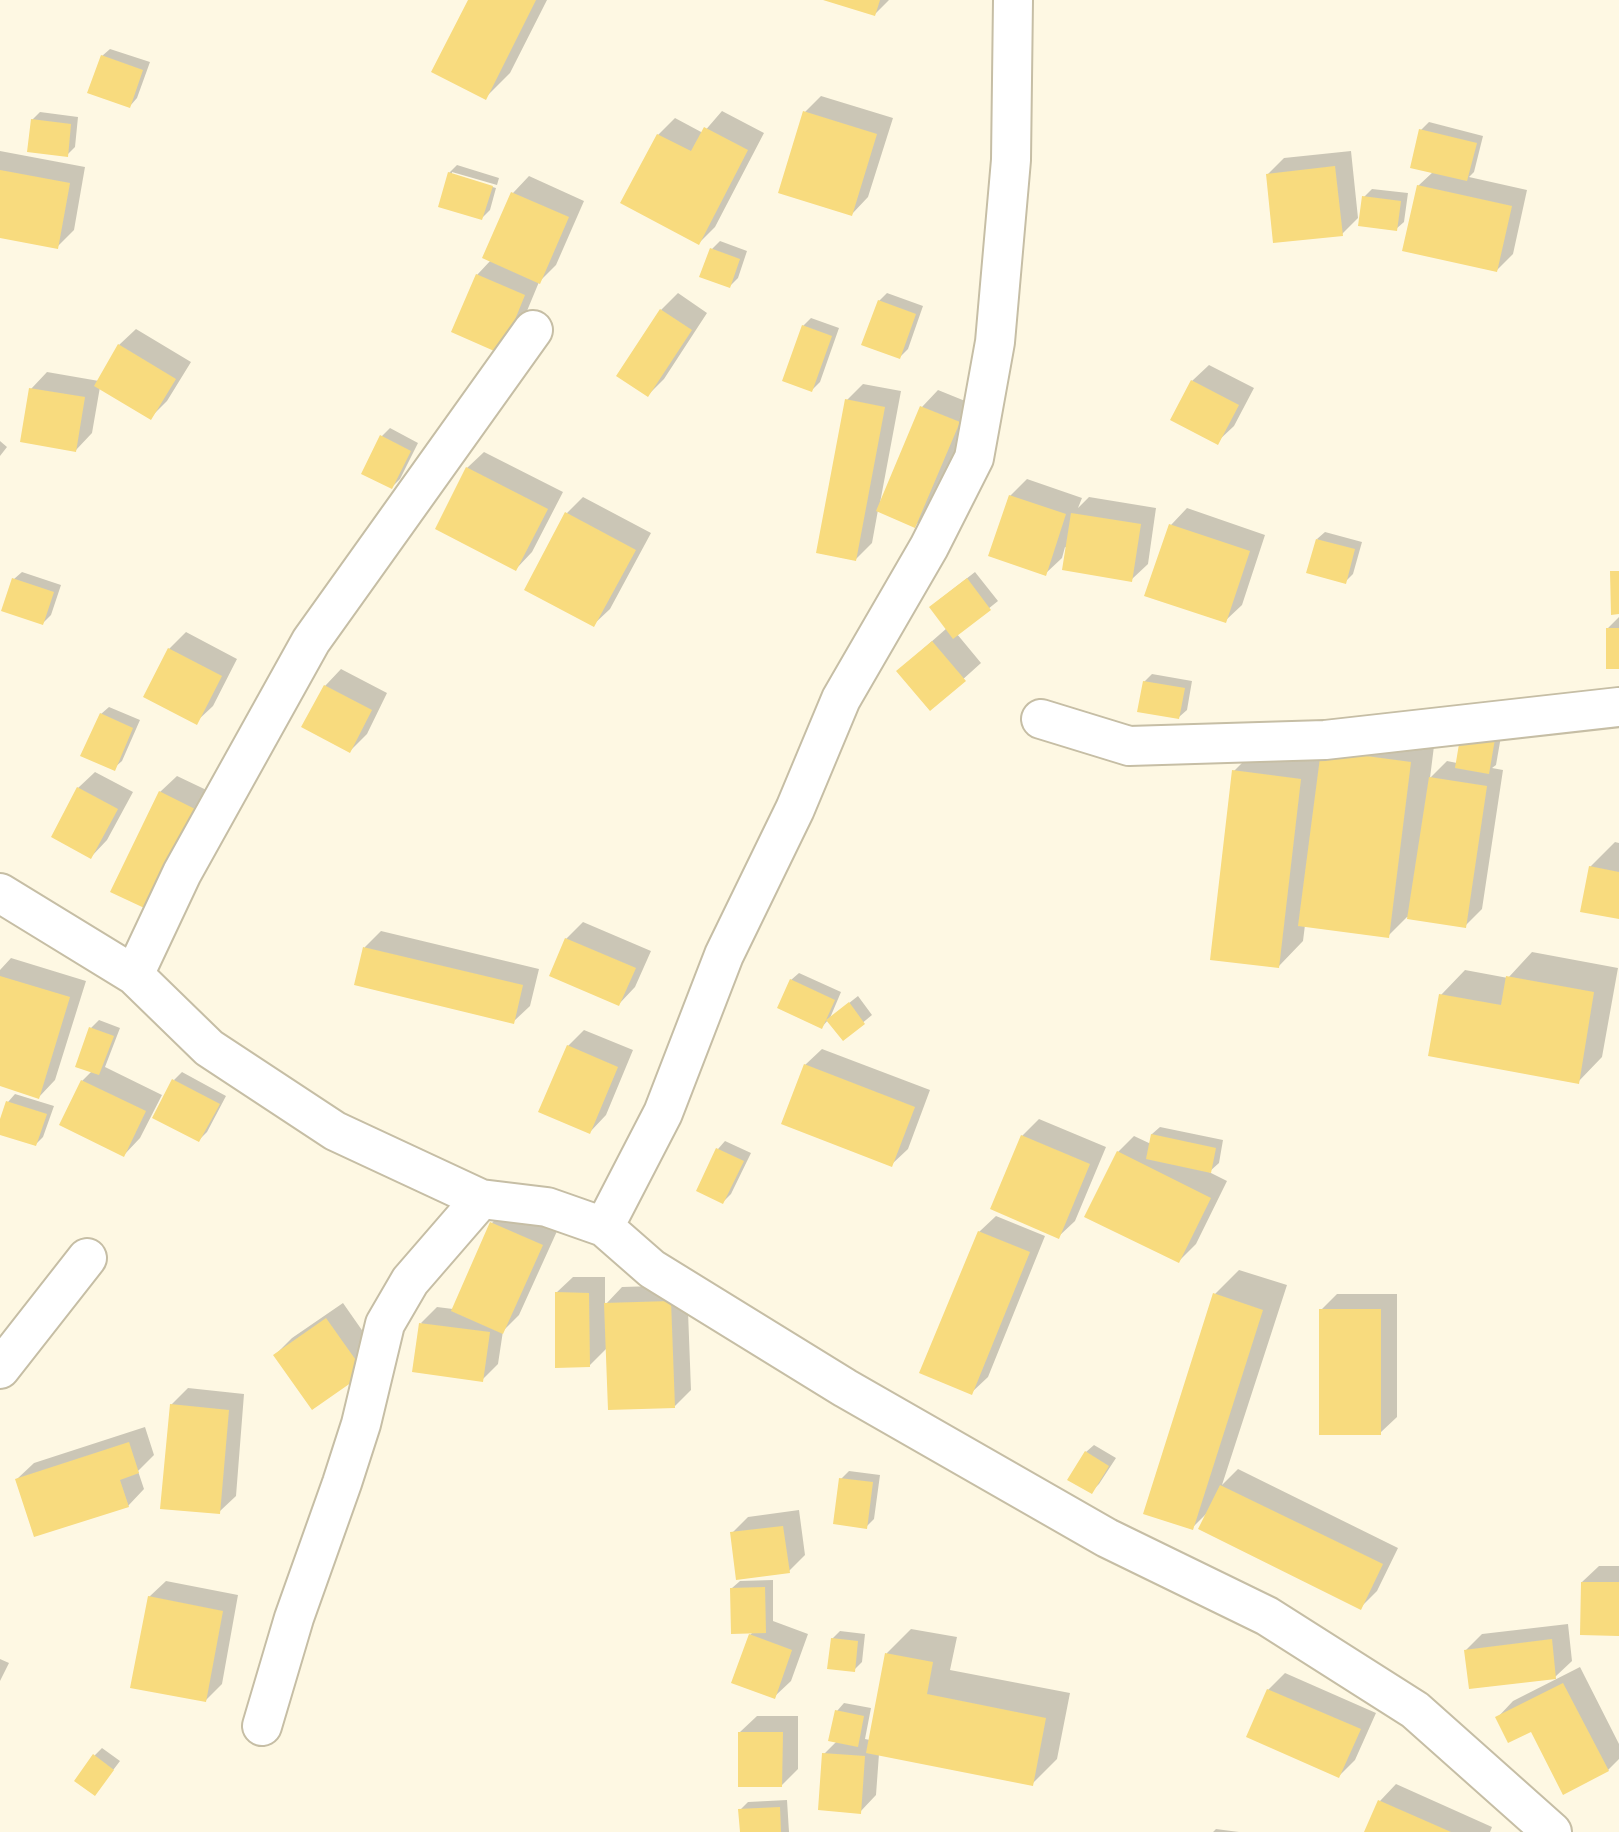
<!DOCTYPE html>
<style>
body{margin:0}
canvas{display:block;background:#fef8e3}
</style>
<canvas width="1619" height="1832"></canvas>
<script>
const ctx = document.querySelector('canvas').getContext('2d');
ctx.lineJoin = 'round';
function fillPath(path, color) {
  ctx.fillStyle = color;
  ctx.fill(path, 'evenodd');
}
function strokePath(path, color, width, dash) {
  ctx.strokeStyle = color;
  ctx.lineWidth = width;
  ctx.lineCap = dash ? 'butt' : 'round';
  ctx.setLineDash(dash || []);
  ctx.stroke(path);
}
const shadow = new Path2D(`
 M470,0H547L510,73L485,98Z
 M828,0H889L875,14Z
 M110,49L150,62L137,98L130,106L102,56Z
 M821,96L893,118L868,197L852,214L805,112Z
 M722,111L764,133L715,227L699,243L658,135L675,118L703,133Z
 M40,112L78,117L75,147L67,155L32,120Z
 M1429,122L1483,136L1474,172L1469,177L1527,190L1513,254L1497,270L1418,186L1433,172L1421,130Z
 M0,151L85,167L74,230L57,247L0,236Z
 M1351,151L1358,218L1342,234L1268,174L1284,158Z
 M457,165L499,178L497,185L452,172V175L496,188L490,210L482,218L449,173Z
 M529,176L584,201L556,265L539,282L517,335L477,275L491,260L513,193Z
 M1372,189L1408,193L1404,222L1396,229L1364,197Z
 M720,241L747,251L738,278L730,286L712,249Z
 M678,293L707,313L664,379L648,395L619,375L661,310Z
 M887,293L923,306L908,349L900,357L879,301Z
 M811,318L839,328L820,382L812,390L803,326Z
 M136,329L191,362L167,401L151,417L100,387L92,433L76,450L31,389L47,372L99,381L119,345Z
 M1209,365L1254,388L1234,426L1217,442L1192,381Z
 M863,384L901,391L880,503L922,407L938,390L975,405L931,509L915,526L878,510L872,543L856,559L847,400Z
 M390,428L418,443L400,479L392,487L382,436Z
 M0,441L7,447L0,456Z
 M484,452L563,492L532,552L516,569L467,468Z
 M1027,479L1082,498L1078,508L1089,497L1156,508L1148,564L1131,580L1065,547L1062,558L1045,574L1010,496Z
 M583,497L651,533L610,609L593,625L567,513Z
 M1187,508L1265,535L1242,605L1225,621L1147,595L1171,525Z
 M1325,532L1362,542L1353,574L1345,582L1317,539Z
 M22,572L61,585L51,615L43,623L14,579Z
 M975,572L998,601L957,634L981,663L930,709L898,671L947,628L939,600Z
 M1619,617V667L1607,629Z
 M186,632L237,659L213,706L196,722L169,649Z
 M341,669L387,693L367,734L350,751L325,686Z
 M1152,674L1192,681L1187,710L1179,717L1144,682Z
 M109,707L140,720L122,761L114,768L101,714Z
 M1503,725L1496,765L1492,768L1503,770L1482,909L1465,926L1407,917L1388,936L1305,925L1303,941L1279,966L1234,771L1258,747L1435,738L1430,778L1447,761L1457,763Z
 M95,772L133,792L107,840L91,857L78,788Z
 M177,776L219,796L171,895L160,792Z
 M1615,842L1619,843V917L1590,867Z
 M583,922L651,951L635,987L619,1004L566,939Z
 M381,931L539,969L530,1006L513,1022L356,983L365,947Z
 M1532,952L1618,968L1602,1057L1578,1082L1441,995L1465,970L1508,978Z
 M11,958L86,981L55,1080L39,1097L0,1085V970Z
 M799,973L841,992L830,1018L858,996L872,1015L843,1039L828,1020L822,1027L791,980Z
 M99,1020L120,1028L105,1067L162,1095L140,1138L124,1155L82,1081L92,1071L91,1028Z
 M584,1030L633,1050L606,1115L590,1132L568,1046Z
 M822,1049L930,1090L908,1149L891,1165L805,1065Z
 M182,1072L226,1096L207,1132L199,1140L174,1080Z
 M15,1094L54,1106L43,1137L36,1144L0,1133V1125L8,1102Z
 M1039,1119L1106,1147L1075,1221L1058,1237L1022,1136Z
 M1160,1127L1223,1140L1219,1163L1209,1172L1227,1181L1196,1244L1179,1261L1118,1152L1134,1136L1151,1144L1152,1134Z
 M725,1141L751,1153L731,1194L723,1202L698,1191L718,1149Z
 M508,1206L558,1229L519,1315L503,1331L498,1364L482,1380L421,1323L437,1307L453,1309L492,1223Z
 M996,1216L1045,1236L988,1377L971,1393L979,1232Z
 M1239,1270L1287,1285L1222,1485L1238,1469L1398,1548L1377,1591L1360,1608L1207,1513L1192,1528L1215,1294Z
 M573,1277H605V1305L622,1287L687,1285L691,1390L675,1406L608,1347L589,1366L556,1293Z
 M1337,1294H1397V1417L1380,1433L1321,1310Z
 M343,1303L380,1356L364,1372L275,1355L292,1338Z
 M188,1388L244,1394L236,1496L219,1512L171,1405Z
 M145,1427L154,1455L138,1471L144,1489L128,1506L17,1479L34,1463Z
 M1094,1445L1116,1458L1099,1484L1091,1492L1086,1452Z
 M849,1471L880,1475L874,1519L866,1527L841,1479Z
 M799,1510L805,1555L789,1571L732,1533L748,1517Z
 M1599,1566H1619V1634L1582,1582Z
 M773,1580V1621L808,1634L791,1681L774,1697L750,1635L753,1632L732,1588L740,1581Z
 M166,1581L238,1595L222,1684L205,1701L149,1597Z
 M1568,1624L1572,1661L1555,1677L1466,1650L1482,1634Z
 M911,1629L957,1637L950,1670L1070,1693L1057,1759L1032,1784L879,1754L876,1795L860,1812L824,1754L837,1741V1711L844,1703L871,1708L865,1739L870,1740L887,1653Z
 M840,1631L865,1634L862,1662L854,1670L832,1639Z
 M0,1659L9,1663L0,1681Z
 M1580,1667L1619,1744V1759L1608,1770L1531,1729L1497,1718L1513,1701Z
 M1285,1673L1376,1713L1355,1760L1339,1776L1268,1690Z
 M757,1716H798V1769L782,1785L740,1732Z
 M102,1748L120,1761L95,1794V1755Z
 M1396,1784L1492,1827L1490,1832H1366L1380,1801Z
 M787,1800L789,1832H742L740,1810L748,1802Z
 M1216,1829L1239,1832H1213Z`);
const building = new Path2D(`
 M468,0H536L486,100L431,72Z
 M823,0H880L875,16Z
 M101,55L143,70L130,108L87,93Z
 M803,111L877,134L852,216L778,193Z
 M31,119L71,124L68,157L27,152Z
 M704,127L748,150L699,245L620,203L657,134L691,151Z
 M1419,129L1477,143L1467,181L1410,168Z
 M1335,166L1343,236L1273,243L1266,174Z
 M0,170L70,183L58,249L0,238Z
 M448,172L493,186L482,220L438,207Z
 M1417,185L1512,206L1497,272L1402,251Z
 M511,192L569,217L540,284L482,258Z
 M1362,196L1401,201L1397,231L1358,226Z
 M710,248L740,259L730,288L699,277Z
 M476,274L525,295L501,354L451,332Z
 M878,300L916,314L900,359L861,345Z
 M660,309L692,330L648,397L616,376Z
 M802,325L832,336L812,392L782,381Z
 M118,344L176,379L151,420L94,386Z
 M1191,380L1239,405L1218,445L1170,420Z
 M29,388L85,397L76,452L20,442Z
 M845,399L885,407L856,561L816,553Z
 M920,406L960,422L915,528L876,511Z
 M380,435L411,451L392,489L361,474Z
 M466,467L548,509L516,571L435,529Z
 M1009,495L1066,514L1046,576L988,556Z
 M565,512L636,550L594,627L524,590Z
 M1071,513L1141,524L1132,582L1062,570Z
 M1169,524L1250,551L1226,623L1144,596Z
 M1316,539L1355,549L1346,584L1306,573Z
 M1610,571H1619V614L1611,615Z
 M12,578L54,592L43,625L1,611Z
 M967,578L991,610L953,639L929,607Z
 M1606,628H1619V669H1606Z
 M932,641L966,681L930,711L896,671Z
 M168,648L222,676L197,725L143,697Z
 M1143,681L1185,688L1179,719L1137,712Z
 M324,685L372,710L350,753L301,727Z
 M100,713L133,728L115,771L80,756Z
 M1462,726L1496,733L1489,774L1455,768Z
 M1321,750L1411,762L1389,938L1298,926Z
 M1232,770L1301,779L1279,968L1210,960Z
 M1429,777L1487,786L1466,928L1407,919Z
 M77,787L118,809L91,859L51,837Z
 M159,791L203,813L155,913L110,892Z
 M1589,866L1619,872V919L1580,912Z
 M565,938L636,968L619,1006L549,976Z
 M363,947L523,985L514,1024L354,985Z
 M0,976L70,997L39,1099L0,1086Z
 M1506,976L1594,992L1579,1084L1428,1056L1439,994L1501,1005Z
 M790,979L835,1000L822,1029L777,1008Z
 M849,1002L865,1024L843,1041L826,1020Z
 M89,1027L114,1036L99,1075L75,1067Z
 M567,1045L618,1067L590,1134L538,1112Z
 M804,1064L915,1107L892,1167L781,1124Z
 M172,1079L220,1104L199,1142L152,1118Z
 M81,1080L146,1111L124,1157L59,1125Z
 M6,1101L47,1114L36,1146L0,1135V1119Z
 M1151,1134L1216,1148L1211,1173L1146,1159Z
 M1021,1135L1090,1164L1059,1239L990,1209Z
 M716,1148L744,1161L723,1204L696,1191Z
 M1117,1151L1211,1198L1179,1263L1084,1217Z
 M490,1222L543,1245L503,1334L451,1311Z
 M978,1231L1030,1252L972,1395L919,1373Z
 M555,1292L589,1293L590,1367L555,1368Z
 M1213,1293L1263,1310L1193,1530L1143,1514Z
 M671,1301L675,1408L608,1410L604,1303Z
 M1319,1309H1381V1435H1319Z
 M326,1318L365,1373L312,1410L273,1355Z
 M419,1323L490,1332L483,1382L412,1372Z
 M170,1404L229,1410L220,1514L160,1509Z
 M129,1442L139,1473L120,1480L129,1507L34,1537L15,1479Z
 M1085,1451L1109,1466L1092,1494L1067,1480Z
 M839,1478L873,1482L867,1529L833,1524Z
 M1220,1485L1383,1564L1361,1610L1198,1529Z
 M783,1526L790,1573L736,1580L730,1532Z
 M1581,1582H1619V1636L1580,1635Z
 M765,1587L766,1633L731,1634L730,1588Z
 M148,1596L223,1611L206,1702L130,1688Z
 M749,1634L792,1650L775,1699L731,1683Z
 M831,1638L858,1641L855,1672L827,1669Z
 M1552,1639L1556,1679L1469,1689L1464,1650Z
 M885,1653L933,1662L927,1694L1046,1718L1033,1786L866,1753Z
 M1563,1683L1609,1771L1563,1795L1531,1732L1508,1743L1495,1717Z
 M1267,1689L1361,1729L1339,1778L1246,1737Z
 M835,1710L864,1716L858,1747L828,1741Z
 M738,1732H783L782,1787H738Z
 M822,1753L865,1756L861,1814L818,1810Z
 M93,1754L114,1770L95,1796L74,1781Z
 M1378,1800L1451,1832H1364Z
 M780,1807L781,1832H740L738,1809Z`);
const minor = new Path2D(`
 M1041,719L1129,746L1325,740L1619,707
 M0,893L134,975L209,1048L335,1131L481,1199L547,1207L604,1227L652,1269L845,1388L1107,1538L1267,1616L1415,1710L1552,1832
 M134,975L182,873L311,641L533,330
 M604,1227L663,1113L724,955L795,809L841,699L929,547L974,458L995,342L1011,160L1013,0
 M0,1369L87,1258
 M262,1726L294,1618L342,1483L361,1424L385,1324L410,1281L481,1199`);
fillPath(shadow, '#0003');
fillPath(building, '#f8db7e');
strokePath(minor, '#c6bea5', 42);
strokePath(minor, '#fff', 38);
</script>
